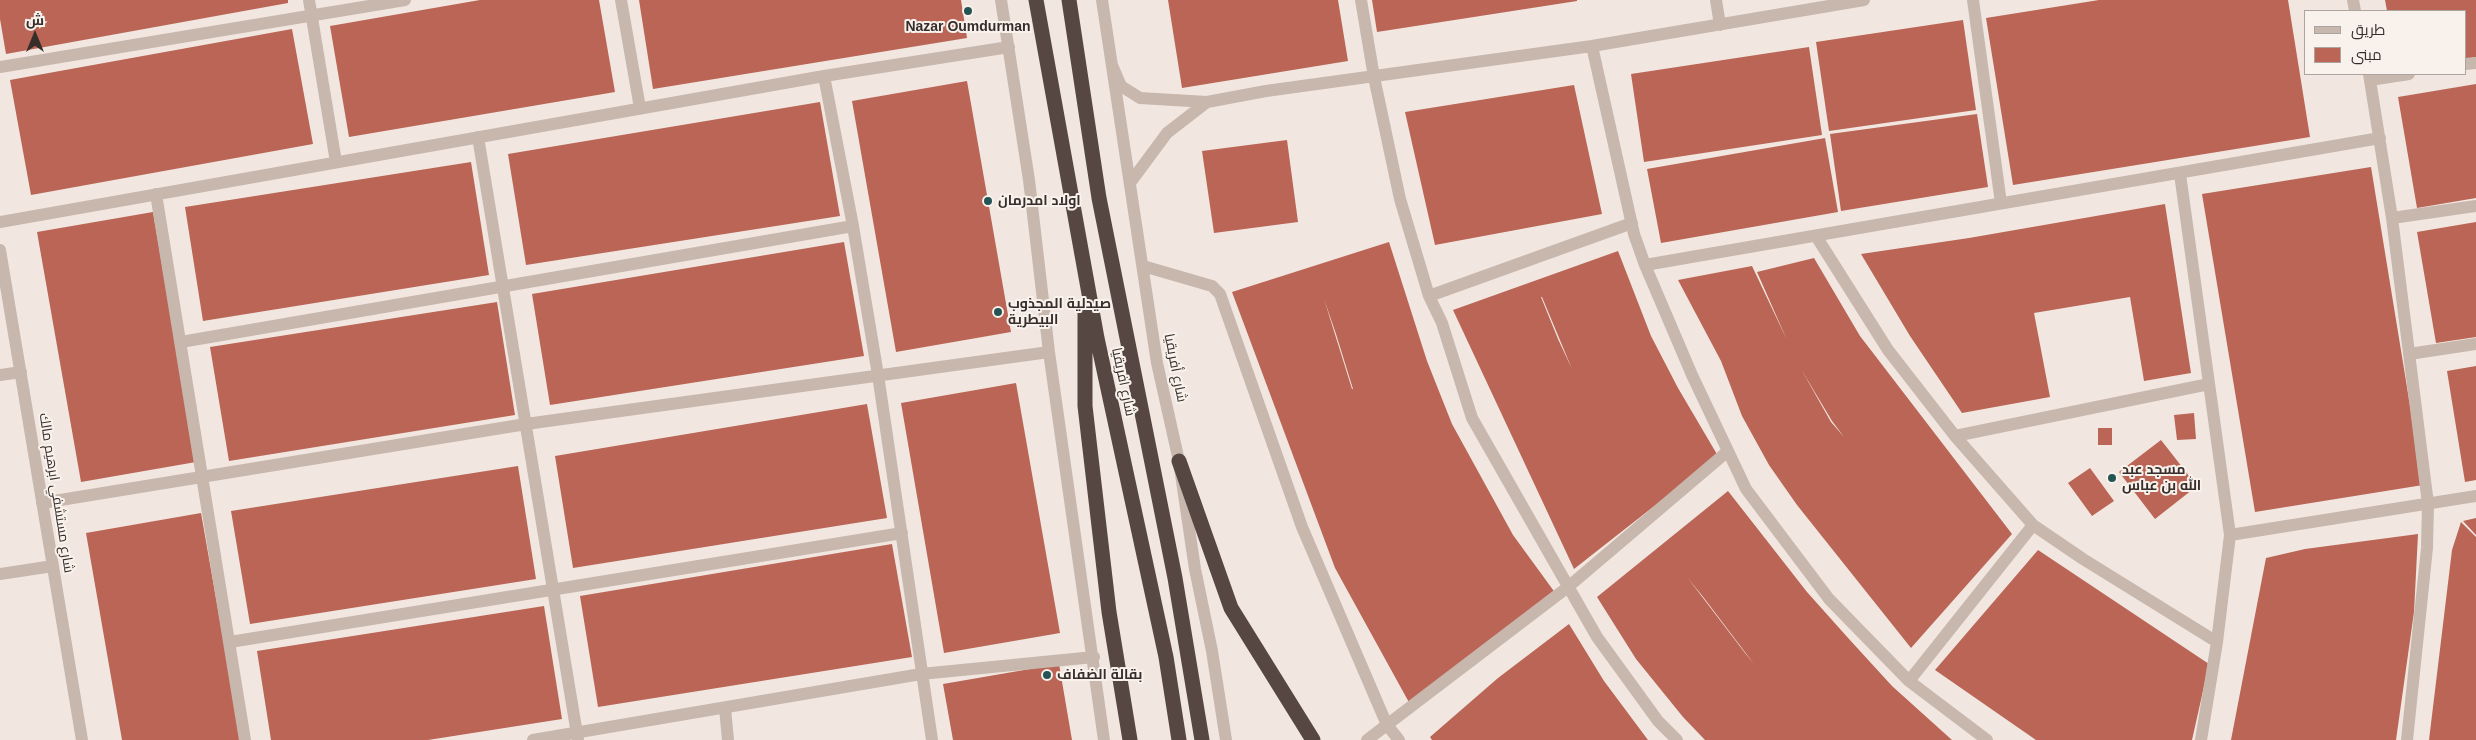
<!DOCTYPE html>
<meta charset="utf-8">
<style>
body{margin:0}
#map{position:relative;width:2476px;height:740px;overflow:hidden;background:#f1e7e0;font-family:Helvetica,Cairo,sans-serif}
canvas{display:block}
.legend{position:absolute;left:2304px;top:10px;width:162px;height:65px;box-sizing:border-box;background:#f9f2ec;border:1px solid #aba49f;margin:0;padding:6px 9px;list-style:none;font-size:15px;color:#372e2b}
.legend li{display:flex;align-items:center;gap:10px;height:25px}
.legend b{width:25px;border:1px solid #aba49f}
.north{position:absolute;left:10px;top:10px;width:50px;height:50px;-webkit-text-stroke:4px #f9f2ec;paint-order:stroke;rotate:0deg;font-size:14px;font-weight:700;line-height:20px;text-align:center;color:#372e2b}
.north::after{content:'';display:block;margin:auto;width:18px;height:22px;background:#372e2b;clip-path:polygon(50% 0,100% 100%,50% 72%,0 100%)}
</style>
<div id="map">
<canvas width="2476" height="740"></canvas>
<ul class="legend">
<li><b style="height:6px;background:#c8b7ad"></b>طريق</li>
<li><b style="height:14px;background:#ba6555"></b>مبنى</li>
</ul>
<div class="north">ش</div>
</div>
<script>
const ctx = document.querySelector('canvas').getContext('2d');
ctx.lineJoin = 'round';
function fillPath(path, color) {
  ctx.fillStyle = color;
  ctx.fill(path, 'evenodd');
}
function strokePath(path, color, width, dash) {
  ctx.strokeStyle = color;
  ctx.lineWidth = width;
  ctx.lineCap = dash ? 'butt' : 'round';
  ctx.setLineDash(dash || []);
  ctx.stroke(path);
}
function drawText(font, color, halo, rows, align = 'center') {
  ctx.font = font + ' Helvetica,Cairo,sans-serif';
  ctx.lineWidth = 4;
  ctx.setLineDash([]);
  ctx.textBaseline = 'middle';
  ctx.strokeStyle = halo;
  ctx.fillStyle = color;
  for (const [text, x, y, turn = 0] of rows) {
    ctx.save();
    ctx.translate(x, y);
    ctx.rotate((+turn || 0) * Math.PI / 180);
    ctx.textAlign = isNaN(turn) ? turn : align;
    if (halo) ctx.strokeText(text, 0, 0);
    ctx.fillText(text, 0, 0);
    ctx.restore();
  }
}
const building = new Path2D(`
 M0,0H288V3L6,54L0,19Z
 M480,0H599L615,92L349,137L330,26Z
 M639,0H961L967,38L653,89Z
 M1168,0H1338L1348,61L1182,88Z
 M1372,0H1577V1L1377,32Z
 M2099,0H2288L2310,137L2013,185L1986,18Z
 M2385,0H2476V57L2465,59V11H2387Z
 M1963,20L1976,110L1829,131L1816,42Z
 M292,29L313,144L31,195L10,80Z
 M1809,47L1822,135L1644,162L1631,74Z
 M967,81L1011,332L896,352L852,101Z
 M2476,84V198L2417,208L2398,97Z
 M1574,85L1602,214L1435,245L1405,112Z
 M820,102L840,216L526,265L508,154Z
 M1977,114L1988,187L1841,211L1830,134Z
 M1825,138L1838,212L1661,243L1647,169Z
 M1287,140L1298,222L1214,233L1202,151Z
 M471,162L489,275L203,321L185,207Z
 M2371,167L2423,485L2255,512L2202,194Z
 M2165,204L2191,373L2144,381L2130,297L2034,313L2050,397L1962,413L1910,336L1861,254L1969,238Z
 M153,212L196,462L81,482L37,232Z
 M2476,222V337L2436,343L2417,232Z
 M844,242L864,356L550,405L532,294Z
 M1389,242L1427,361L1452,424L1513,535L1556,594L1411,706L1335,568L1232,292ZM1324,299L1336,334L1353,389H1352Z
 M1618,251L1651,336L1678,388L1718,456L1574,569L1453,310ZM1541,297H1542L1572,369L1558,339Z
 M1814,258L1860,336L2012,534L1911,648L1797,505L1769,465L1742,416L1721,361L1678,280L1752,266L1787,340L1757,272ZM1801,369L1832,421L1844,437L1831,422Z
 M497,302L515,415L229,461L210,347Z
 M2476,366V480L2465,482L2447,371Z
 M1016,383L1060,633L944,653L901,403Z
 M867,404L887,518L573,568L555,456Z
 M2194,413L2196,439L2177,440L2174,415Z
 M2098,428H2112V445H2098Z
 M2161,440L2197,486L2155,519L2119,472Z
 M518,466L536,579L250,624L231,511Z
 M2090,468L2114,501L2092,516L2068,483Z
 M1728,491L1807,592L1849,639L1892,686L1952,740H1705L1683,717L1636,659L1597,597ZM1687,577L1704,598L1754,664L1745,653Z
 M201,513L241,740H122L86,533Z
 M2476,518V535L2463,521Z
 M2461,522L2476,537V740H2429L2452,550Z
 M2418,534L2414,612L2396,740H2231L2266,558L2305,549Z
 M892,544L912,657L598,707L580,596Z
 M2038,550L2209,664L2192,740H2036L1935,670Z
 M544,606L562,719L428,740H271L257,651Z
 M1569,624L1604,681L1648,740H1432L1430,737L1498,678Z
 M1059,664L1072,740H953L943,684Z`);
const minor = new Path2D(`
 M309,0L336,162
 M621,0L640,108
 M1001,0L1029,180L1049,352L1104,740
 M1102,0L1157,363L1179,461L1195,569L1212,651L1226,740
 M1361,0L1374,77L1400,199L1429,296L1442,323L1472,418L1597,637L1658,721L1677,740
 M1716,0L1720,25
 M1973,0L2001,203
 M2353,0L2355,11
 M1592,46L1634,234L1645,265L1692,375L1746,489L1829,599L1909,681L1987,740
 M2465,64L2476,63
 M1112,65L1121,86L1140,98L1207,102L1266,91L1592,46L1864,0
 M0,67L405,0
 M2369,74L2392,218L2428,504L2427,548L2407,740
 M824,76L853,226L878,375L932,740
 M2370,80L2409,74
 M478,137L578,740
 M2180,174L2230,535L2217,642L2201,740
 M1130,183L1167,133L1207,102
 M156,194L245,740
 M2392,218L2476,206
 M0,222L824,76L1009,47
 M1816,236L1888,350L1955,436L2033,525L2083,559L2217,642
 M0,250L82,740
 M1645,265L2380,138
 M1143,266L1212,286L1220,294L1302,527L1387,725L1399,740
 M1429,296L1632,223
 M181,342L853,226
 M2409,354L2476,344
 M0,375L21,372
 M1955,436L2209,384
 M42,503L526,424L1049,352
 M2230,535L2476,496
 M0,574L53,566
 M230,642L902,533
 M1909,681L2033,525
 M725,708L728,740
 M533,740L921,674L1094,657
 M1367,740L1568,587L1728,451`);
const highway = new Path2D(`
 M1036,0L1097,338L1166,657L1179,740
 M1069,0L1099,198L1175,578L1202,740
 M1085,312V406L1109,612L1130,740
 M1179,461L1231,608L1313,740`);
const markers = [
 [968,11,5,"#245554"],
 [988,201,5,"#245554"],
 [998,312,5,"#245554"],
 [2112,478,5,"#245554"],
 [1047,675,5,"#245554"]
];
const poiNames = [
 ["Nazar Oumdurman",968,27,"center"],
 ["اولاد امدرمان",998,201],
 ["صيدلية المجذوب",1008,304],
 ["البيطرية",1008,320],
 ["مسجد عبد",2122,470],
 ["الله بن عباس",2122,486],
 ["بقالة الضفاف",1057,675]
];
const streetNames = [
 ["شارع أفريقيا",1175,368,79],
 ["شارع افريقيا",1123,382,78],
 ["شارع مستشفي ابرهيم مالك",56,493,81]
];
fillPath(building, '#ba6555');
strokePath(minor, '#c8b7ad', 12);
strokePath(highway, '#574743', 15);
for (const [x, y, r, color] of markers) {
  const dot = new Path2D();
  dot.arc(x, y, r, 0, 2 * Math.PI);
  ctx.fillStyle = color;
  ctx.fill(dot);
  strokePath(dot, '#f9f2ec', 2);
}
drawText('bold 14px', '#372e2b', '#f9f2ec', poiNames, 'left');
drawText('14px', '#372e2b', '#f9f2ec', streetNames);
</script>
